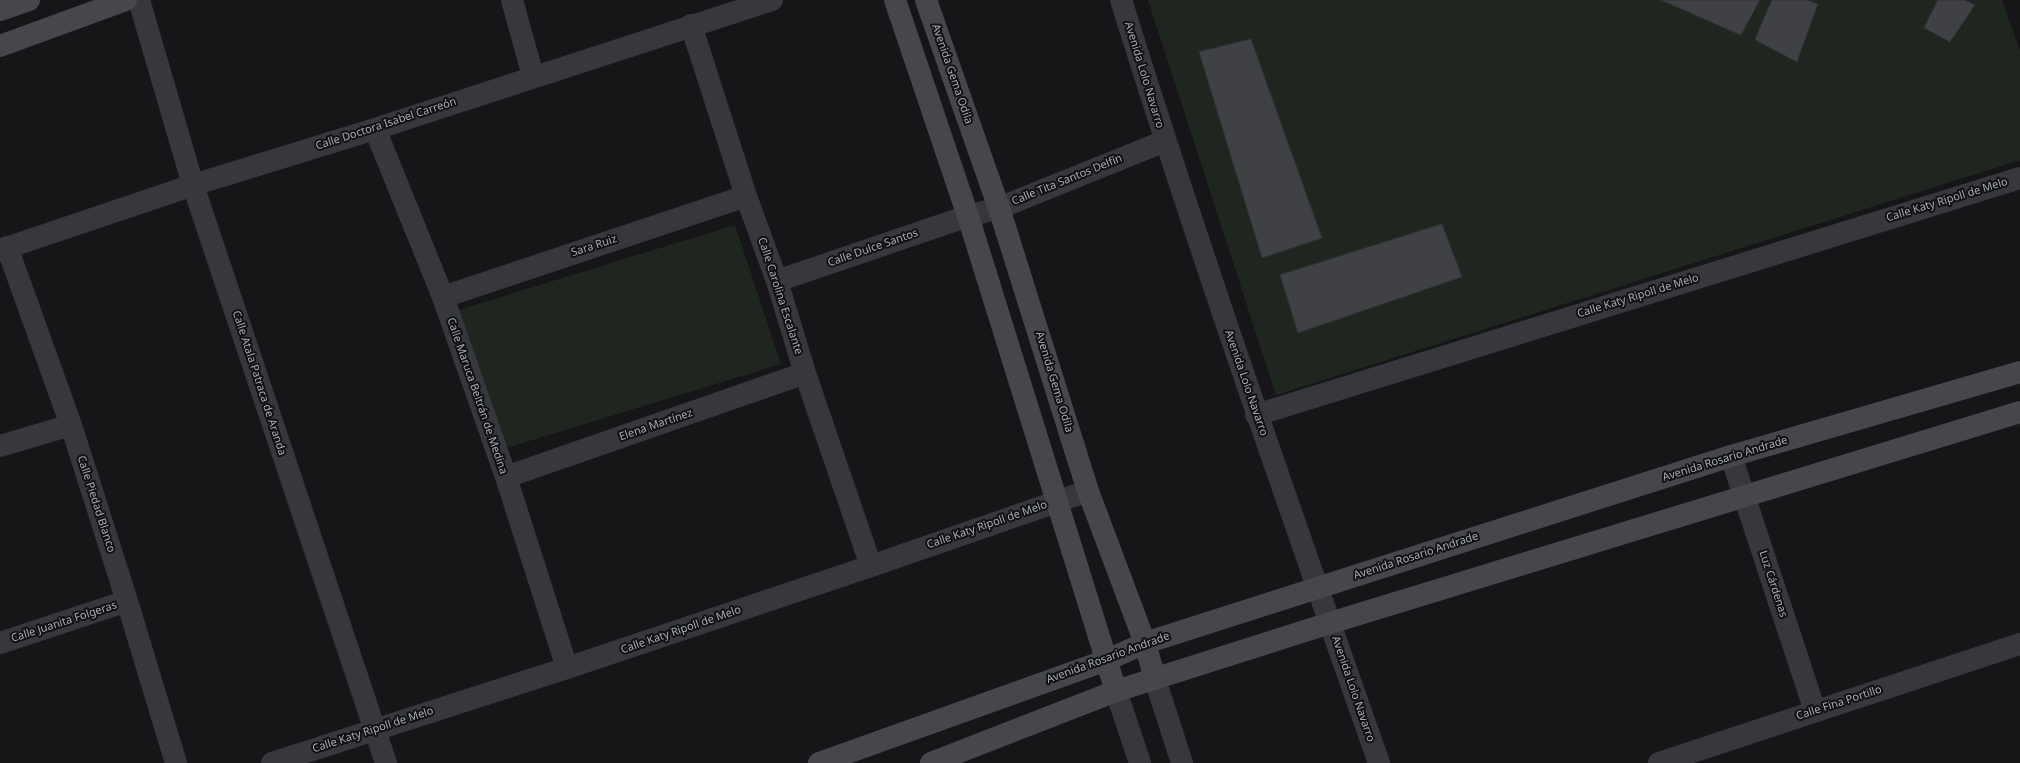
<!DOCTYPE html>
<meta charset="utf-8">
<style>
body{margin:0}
canvas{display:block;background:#161618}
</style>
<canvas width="2020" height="763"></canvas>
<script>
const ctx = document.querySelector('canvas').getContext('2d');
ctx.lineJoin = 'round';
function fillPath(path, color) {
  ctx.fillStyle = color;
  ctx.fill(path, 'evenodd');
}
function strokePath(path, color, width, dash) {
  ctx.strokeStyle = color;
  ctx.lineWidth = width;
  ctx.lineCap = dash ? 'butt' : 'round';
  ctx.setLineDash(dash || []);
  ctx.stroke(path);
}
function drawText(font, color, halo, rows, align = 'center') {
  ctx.font = font + ' "Noto Sans",sans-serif';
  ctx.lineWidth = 4;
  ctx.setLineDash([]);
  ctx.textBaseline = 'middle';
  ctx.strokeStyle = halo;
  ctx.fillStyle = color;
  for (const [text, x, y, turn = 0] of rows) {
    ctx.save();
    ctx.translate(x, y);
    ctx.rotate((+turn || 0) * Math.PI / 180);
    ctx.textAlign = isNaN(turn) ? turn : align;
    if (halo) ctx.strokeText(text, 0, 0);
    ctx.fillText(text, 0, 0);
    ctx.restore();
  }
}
const green = new Path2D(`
 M1148,0H2002L2020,51V160L1276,395Z
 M735,225L781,364L503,449L452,312Z`);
const building = new Path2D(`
 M1661,0H1760L1741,35Z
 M1772,0H1808L1818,4L1797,62L1755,40Z
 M1938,0H1965L1975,5L1950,42L1924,28Z
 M1251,39L1322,238L1262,258L1199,52Z
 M1442,224L1462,277L1298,333L1280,275Z`);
const street = new Path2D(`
 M139,0L193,185L386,763
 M512,0L533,76
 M1121,0C1201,257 1290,510 1379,763
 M691,25L746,196L777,281L805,373L871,566
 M375,129L443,297L506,477L567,668
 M7,247L71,425L127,601L176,763
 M0,250L193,185L375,129L772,0
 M777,281L968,216L999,208L1165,141
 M443,297L746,196
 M1256,415L2020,178
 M0,446L71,425
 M1731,456L1815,711
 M506,477L805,373
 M0,643L127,601
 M1155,679L1182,763
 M1116,691L1140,763
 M272,763L567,668L871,566L1088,491
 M1659,763L2020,644`);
const secondary = new Path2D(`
 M895,0L968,216L1116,691
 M926,0L999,208L1088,491L1145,643L1155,679
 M0,10L29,0
 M0,46L126,0
 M819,763L1107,660L1145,643L1731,456L2020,372
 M931,763L1116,691L1330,623L2020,412`);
const streetNames = [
 ["Avenida Gema Odila",952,74,71],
 ["Avenida Lolo Navarro",1144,75,73],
 ["Calle Doctora Isabel Carreón",386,124,-18],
 ["Calle Tita Santos Delfín",1067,180,-22],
 ["Calle Katy Ripoll de Melo",1947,200,-17],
 ["Sara Ruiz",594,246,-18],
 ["Calle Dulce Santos",873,248,-19],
 ["Calle Carolina Escalante",780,296,72],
 ["Calle Katy Ripoll de Melo",1638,296,-17],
 ["Avenida Gema Odila",1054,382,73],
 ["Calle Atala Patraca de Aranda",259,383,72],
 ["Avenida Lolo Navarro",1246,383,71],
 ["Calle Maruca Beltrán de Medina",477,396,71],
 ["Elena Martínez",656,425,-19],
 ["Avenida Rosario Andrade",1725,459,-17],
 ["Calle Piedad Blanco",96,504,72],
 ["Calle Katy Ripoll de Melo",987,525,-19],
 ["Avenida Rosario Andrade",1416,556,-18],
 ["Luz Cárdenas",1773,584,72],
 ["Calle Juanita Folgeras",64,622,-18],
 ["Calle Katy Ripoll de Melo",681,630,-19],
 ["Avenida Rosario Andrade",1108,658,-20],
 ["Avenida Lolo Navarro",1353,689,71],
 ["Calle Fina Portillo",1839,703,-18],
 ["Calle Katy Ripoll de Melo",373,730,-18]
];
fillPath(green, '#1e261f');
fillPath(building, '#404145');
strokePath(building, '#303034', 1);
strokePath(street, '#37383d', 22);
strokePath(secondary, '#45474d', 22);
drawText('11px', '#a8adb8', '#111113', streetNames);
</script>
